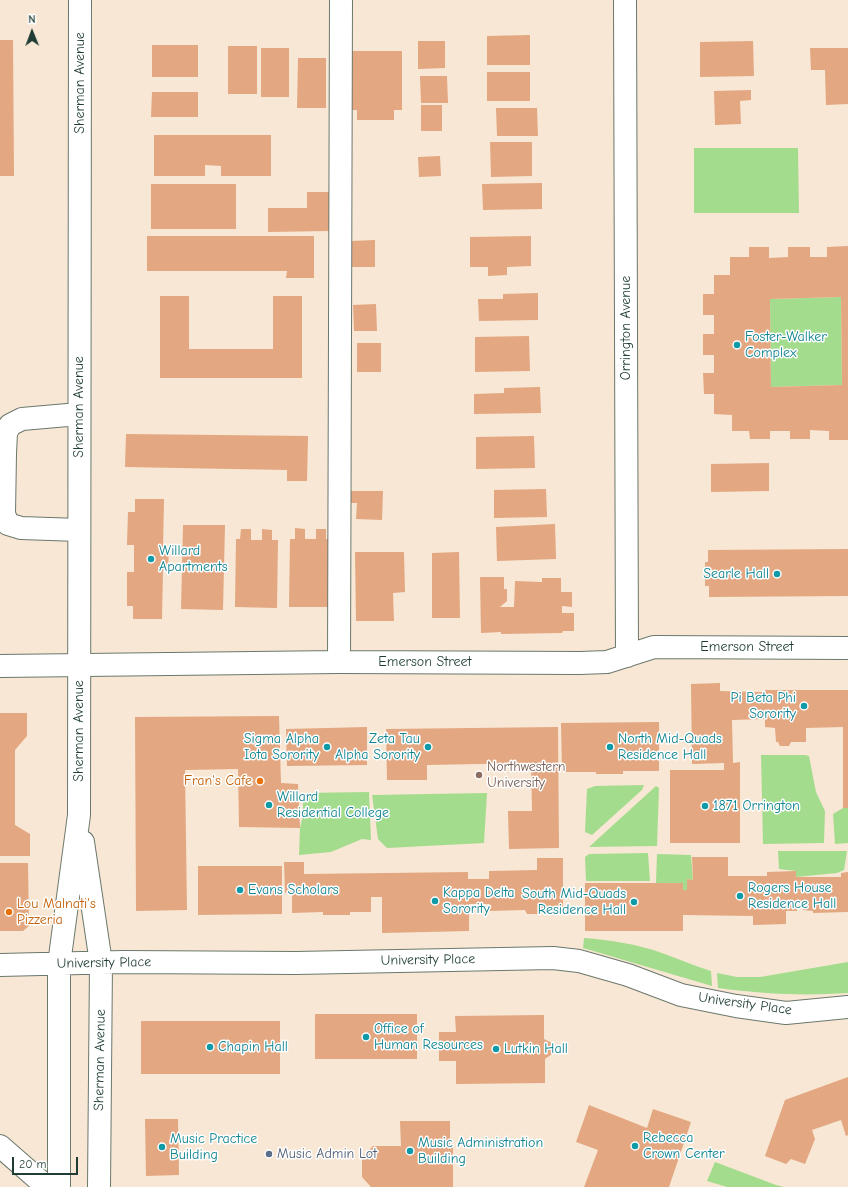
<!DOCTYPE html>
<style>
body{margin:0}
#map{position:relative;width:848px;height:1187px;overflow:hidden;background:#f8e7d4;font-family:"Comic Neue",sans-serif}
canvas{display:block}
.north{position:absolute;left:12px;top:12px;width:40px;height:40px;-webkit-text-stroke:3px #fff;paint-order:stroke;rotate:359deg;font-size:11px;font-weight:700;line-height:16px;text-align:center;color:#1f3d34}
.north::after{content:'';display:block;margin:auto;width:14px;height:18px;background:#1f3d34;clip-path:polygon(50% 0,100% 100%,50% 72%,0 100%)}
.scale{position:absolute;left:12px;top:1157px;width:66px;height:18px;box-sizing:border-box;border:2px solid #1f3d34;border-top:0;padding-left:5px;font-size:12px;line-height:14px;white-space:nowrap;color:#1f3d34;-webkit-text-stroke:3px #fff;paint-order:stroke}
</style>
<div id="map">
<canvas width="848" height="1187"></canvas>
<div class="north">N</div>
<div class="scale">20 m</div>
</div>
<script>
const ctx = document.querySelector('canvas').getContext('2d');
ctx.lineJoin = 'round';
function fillPath(path, color) {
  ctx.fillStyle = color;
  ctx.fill(path, 'evenodd');
}
function strokePath(path, color, width, dash) {
  ctx.strokeStyle = color;
  ctx.lineWidth = width;
  ctx.lineCap = dash ? 'butt' : 'round';
  ctx.setLineDash(dash || []);
  ctx.stroke(path);
}
function drawText(font, color, halo, rows, align = 'center') {
  ctx.font = font + ' "Comic Neue",sans-serif';
  ctx.lineWidth = 3;
  ctx.setLineDash([]);
  ctx.textBaseline = 'middle';
  ctx.strokeStyle = halo;
  ctx.fillStyle = color;
  for (const [text, x, y, turn = 0] of rows) {
    ctx.save();
    ctx.translate(x, y);
    ctx.rotate((+turn || 0) * Math.PI / 180);
    ctx.textAlign = isNaN(turn) ? turn : align;
    if (halo) ctx.strokeText(text, 0, 0);
    ctx.fillText(text, 0, 0);
    ctx.restore();
  }
}
const green = new Path2D(`
 M694,148H798L799,213H694Z
 M841,297L842,385L771,387L770,299Z
 M761,755H805L809,756L816,792L825,811L824,843L763,844Z
 M644,785L642,790L592,835L585,832L587,789L595,786Z
 M656,786L659,788L657,846L589,847Z
 M369,792L371,840L362,839L331,852L299,855L300,828L303,815V793Z
 M487,793L484,843L387,848L378,839L372,795Z
 M843,808H848V843L835,844L833,814Z
 M778,851H847L844,870L837,873L796,877V871L779,869Z
 M648,853L650,881H586L585,857L589,854Z
 M657,854L691,855L693,880L687,879V890H683L682,883H656Z
 M584,938C610,940 637,944 662,953C679,959 695,966 711,971L712,986L583,948Z
 M848,962V993C803,996 763,994 718,988L717,973L737,977H760Z
 M715,1162L776,1185L784,1187H727L707,1181Z`);
const building = new Path2D(`
 M530,35V65H487V36Z
 M0,40H13L14,176H0Z
 M418,41H445V68L418,69Z
 M753,41L754,76L700,77V42Z
 M152,45H198V77H152Z
 M228,46H257V94H228Z
 M261,48H289V97H261Z
 M810,48H848V104L826,105L825,70H811Z
 M351,51H402V110H394V120H357V110H351Z
 M298,58H326V108H297Z
 M487,72H530V101H487Z
 M420,76H447L448,103H421Z
 M751,90V100L740,101L741,124L715,125L714,91Z
 M152,92H198V117H151Z
 M421,105H442V131H421Z
 M496,108H537L538,136H497Z
 M154,135H271V176H221V166L205,165V176H154Z
 M490,142H532V176L491,177Z
 M440,156L441,176L419,177L418,157Z
 M542,183V209L483,210L482,184Z
 M151,184H236V229H151Z
 M307,192H329V231L268,232V208H307Z
 M147,236H314V278H286L287,271H147Z
 M531,236V266L507,267V275L488,276V267H470V237Z
 M375,240V267H352L351,241Z
 M848,246V440H829V431L810,430V439H790V431H770V439H750L749,431H732V415L714,414V394H704L703,373H714V355H703V334H714V315H703V294H714V275H730V257H749V247H769V258L788,257V247H810V257H827V247ZM841,297L842,385L771,387L770,299Z
 M538,293V320L479,321L478,299H503V294Z
 M160,296H189V349H273V296H302V378H160Z
 M376,304L377,331H354L353,305Z
 M529,336L530,371L475,372V337Z
 M357,343H381V372H357Z
 M540,387L541,413L474,414V394L504,393V388Z
 M126,434L308,436L307,481H287V470L125,467Z
 M534,436L535,468L476,469V437Z
 M769,463V491L711,492V464Z
 M546,489L547,517L494,518V490Z
 M350,491H383L382,520L356,519L357,503H350Z
 M135,499H164L163,548H169L168,570H163L162,619H133V606H127V572H134V545H127L128,512H135Z
 M555,524L556,559L497,561L496,527Z
 M183,525H225L223,610L181,609Z
 M295,528L305,529V539H316V529H326V539H332L331,607H289L290,539H295Z
 M241,529H251V540H262V529L272,530V540H278L277,608L235,607L236,539H240Z
 M848,549V596L709,597V586H705V562H708V550Z
 M355,552H404L405,592L393,593L394,621H356Z
 M459,552L460,618H432V553Z
 M480,577H504V589H507V601L500,607H514L515,581L542,582V578H561V592H572V607L562,606V613H574V631H563L562,633L501,634V632L481,633Z
 M720,683V691L757,692H765V690H848V808H843V727L806,728V742H791L789,746H780L778,742H776L775,728L765,727V719L732,720L733,763L740,762V843H670V770H724V763L692,764L691,684Z
 M0,713H27V736L15,750V825L30,834V856H0Z
 M279,716L281,783L298,784L300,828L239,827L238,769L185,770L187,910L136,911L135,717Z
 M659,722V771H623V774H596V772H562L561,723Z
 M367,727V765L287,766L286,729Z
 M558,727L559,848L509,849L508,811H532L531,763L427,765V780H387L386,729Z
 M692,857H728V876H767V872L796,871V877H841V873L848,872V912L813,913V911L803,910V903H797V911H786V924L753,925V916L683,915V931H585V883H683V890H687V879L693,880Z
 M537,858H563V910H541L538,914H527L525,910L489,911V904H469V931L382,933V897H371V912H350V915H323V912L292,913V893H285L284,862H304V874L468,872V879H489V871L537,870Z
 M0,863H28L29,926L23,931H0Z
 M198,866H282V914L198,915Z
 M315,1014H417V1059H315Z
 M544,1015V1039L552,1043V1054L545,1059V1083L456,1084V1061H439V1032H456L455,1016Z
 M141,1021H280V1074H141Z
 M848,1077V1135L846,1136L841,1120L812,1130L815,1139L805,1164L791,1159L786,1164L765,1156L785,1100Z
 M589,1105L647,1128L653,1109L691,1122L669,1187H584L598,1150L576,1142Z
 M145,1119H178L179,1175L146,1176Z
 M400,1121H450V1145H453V1187H371L362,1177V1157L373,1146H401Z`);
const minor = new Path2D(`
 M625,0L627,656
 M79,414L22,419L10,425L6,433L5,453L4,514L8,524L21,528L79,530
 M339,662L341,0
 M0,666L339,662L580,663L607,662L654,647L848,648
 M83,842L101,963L99,1187
 M0,965L123,962L296,963L553,958L579,961L628,975L681,995L736,1006L786,1013L848,1007
 M0,1146L47,1187
 M59,1187V964L79,815L80,0`);
const markers = [
 [737,345,4,"#0f9aa8"],
 [151,559,4,"#0f9aa8"],
 [777,574,4,"#0f9aa8"],
 [804,706,4,"#0f9aa8"],
 [327,747,4,"#0f9aa8"],
 [428,747,4,"#0f9aa8"],
 [610,747,4,"#0f9aa8"],
 [479,775,4,"#8d6e63"],
 [260,781,4,"#e8710a"],
 [269,805,4,"#0f9aa8"],
 [705,806,4,"#0f9aa8"],
 [240,890,4,"#0f9aa8"],
 [740,896,4,"#0f9aa8"],
 [435,901,4,"#0f9aa8"],
 [634,902,4,"#0f9aa8"],
 [9,912,4,"#e8710a"],
 [366,1037,4,"#0f9aa8"],
 [210,1047,4,"#0f9aa8"],
 [496,1049,4,"#0f9aa8"],
 [635,1146,4,"#0f9aa8"],
 [162,1147,4,"#0f9aa8"],
 [410,1151,4,"#0f9aa8"],
 [269,1154,4,"#5c6f8a"]
];
const streetNames = [
 ["Sherman Avenue",80,83,-90],
 ["Orrington Avenue",626,328,-90],
 ["Sherman Avenue",79,407,-90],
 ["Emerson Street",747,647],
 ["Emerson Street",425,662],
 ["Sherman Avenue",79,731,-90],
 ["University Place",428,960,-1],
 ["University Place",104,963,-1],
 ["University Place",745,1004,8],
 ["Sherman Avenue",100,1060,-89]
];
const cultureNames = [
 ["Foster-Walker",745,337],
 ["Complex",745,353],
 ["Willard",159,551],
 ["Apartments",159,567],
 ["Searle Hall",769,574,"right"],
 ["Pi Beta Phi",796,698,"right"],
 ["Sorority",796,714,"right"],
 ["Sigma Alpha",319,739,"right"],
 ["Iota Sorority",319,755,"right"],
 ["Zeta Tau",420,739,"right"],
 ["Alpha Sorority",420,755,"right"],
 ["North Mid-Quads",618,739],
 ["Residence Hall",618,755],
 ["Willard",277,797],
 ["Residential College",277,813],
 ["1871 Orrington",713,806],
 ["Rogers House",748,888],
 ["Residence Hall",748,904],
 ["Evans Scholars",248,890],
 ["Kappa Delta",443,893],
 ["Sorority",443,909],
 ["South Mid-Quads",626,894,"right"],
 ["Residence Hall",626,910,"right"],
 ["Office of",374,1029],
 ["Human Resources",374,1045],
 ["Chapin Hall",218,1047],
 ["Lutkin Hall",504,1049],
 ["Rebecca",643,1138],
 ["Crown Center",643,1154],
 ["Music Practice",170,1139],
 ["Building",170,1155],
 ["Music Administration",418,1143],
 ["Building",418,1159]
];
const educationNames = [
 ["Northwestern",487,767],
 ["University",487,783]
];
const foodNames = [
 ["Fran's Cafe",252,781],
 ["Lou Malnati's",17,904,"left"],
 ["Pizzeria",17,920,"left"]
];
const serviceNames = [
 ["Music Admin Lot",277,1154]
];
fillPath(green, '#a4dc8d');
fillPath(building, '#e3a781');
strokePath(minor, '#6b786c', 24);
strokePath(minor, '#fff', 22);
for (const [x, y, r, color] of markers) {
  const dot = new Path2D();
  dot.arc(x, y, r, 0, 2 * Math.PI);
  ctx.fillStyle = color;
  ctx.fill(dot);
  strokePath(dot, '#fff', 1.5);
}
drawText('14px', '#1f3d34', '#fff', streetNames);
drawText('14px', '#0d838f', '#fff', cultureNames, 'left');
drawText('14px', '#785e54', '#fff', educationNames, 'left');
drawText('14px', '#c56008', '#fff', foodNames, 'right');
drawText('14px', '#4e5e75', '#fff', serviceNames, 'left');
</script>
